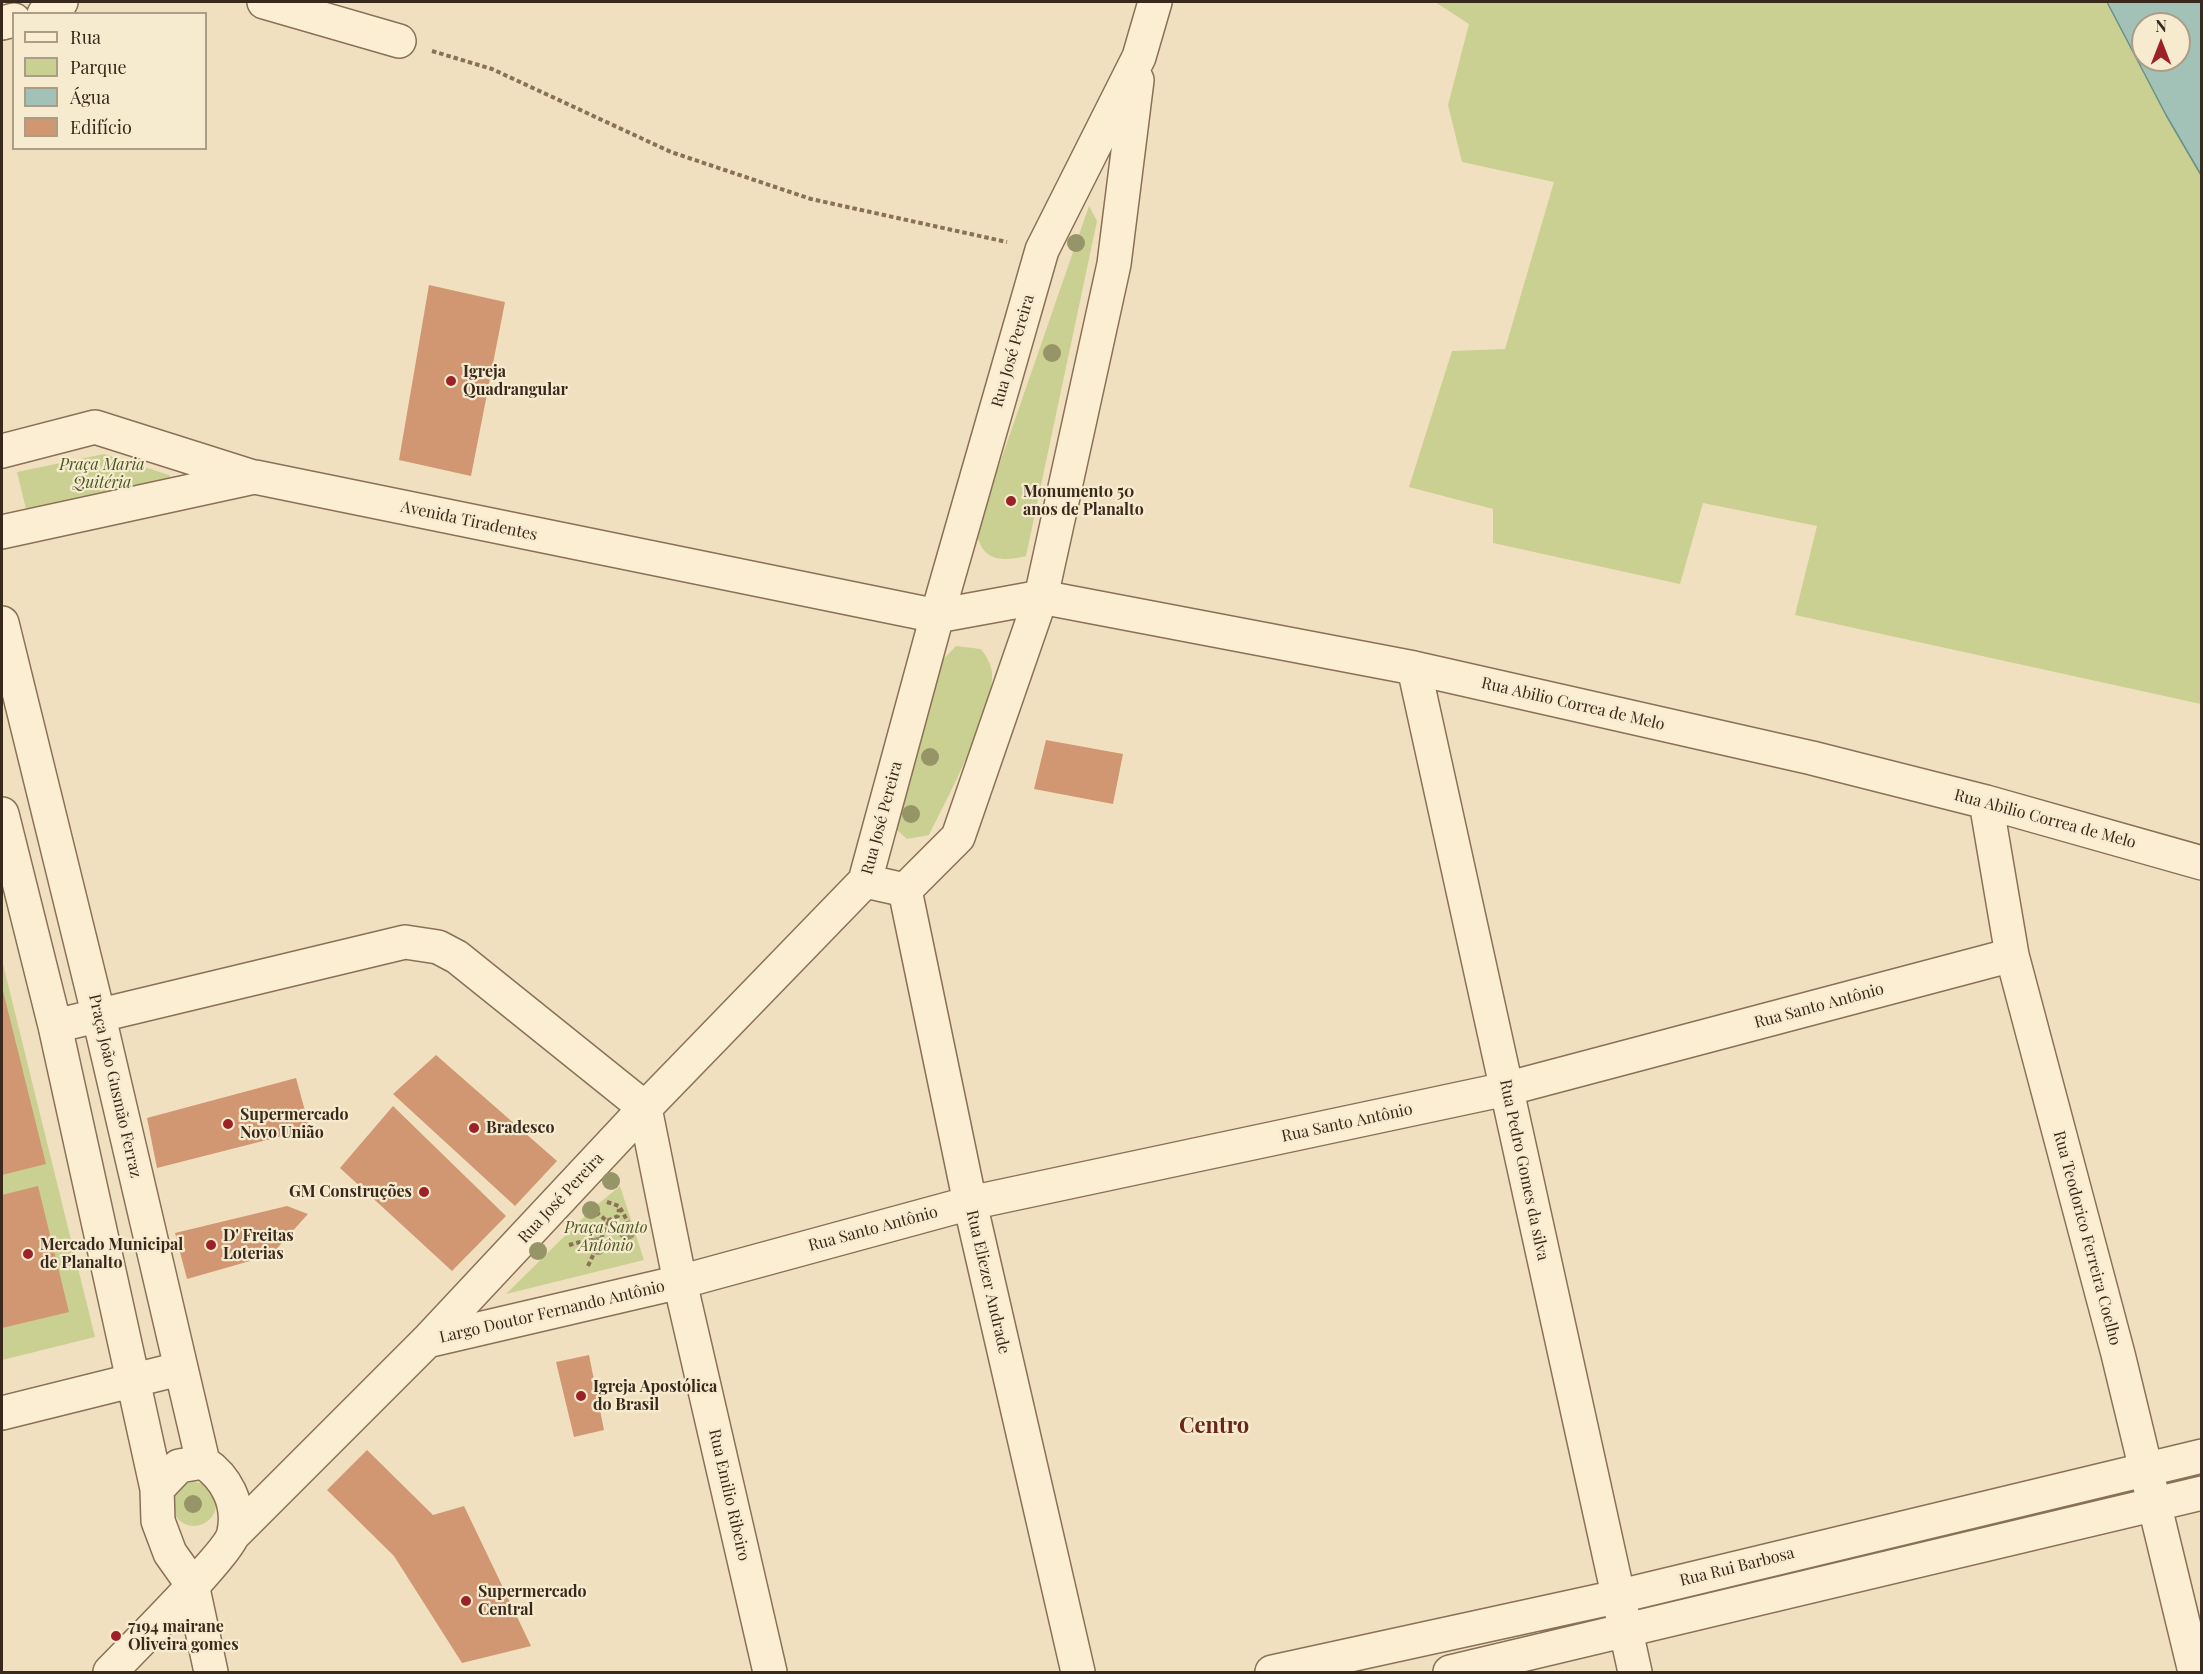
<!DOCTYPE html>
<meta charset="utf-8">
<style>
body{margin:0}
#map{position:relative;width:2203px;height:1674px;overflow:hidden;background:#f1e0bf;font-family:"Playfair Display",serif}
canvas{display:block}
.frame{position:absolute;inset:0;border:3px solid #39291c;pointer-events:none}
.legend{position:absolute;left:12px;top:12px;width:195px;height:138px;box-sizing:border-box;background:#f7ebcf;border:2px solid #ab9d87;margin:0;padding:8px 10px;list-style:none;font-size:18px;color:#39291c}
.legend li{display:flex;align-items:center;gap:12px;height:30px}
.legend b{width:30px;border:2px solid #ab9d87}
.north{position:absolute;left:2131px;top:12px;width:60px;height:60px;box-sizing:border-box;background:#f7ebcf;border:2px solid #ab9d87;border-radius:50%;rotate:0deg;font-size:16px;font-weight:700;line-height:24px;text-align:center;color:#39291c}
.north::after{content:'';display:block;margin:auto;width:21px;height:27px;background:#9d2227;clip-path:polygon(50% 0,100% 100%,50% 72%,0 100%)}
</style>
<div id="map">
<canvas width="2203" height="1674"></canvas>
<div class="frame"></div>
<ul class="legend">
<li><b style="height:8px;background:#fbeed3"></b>Rua</li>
<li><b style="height:16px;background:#cacf92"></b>Parque</li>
<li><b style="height:16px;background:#a2c2b8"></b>Água</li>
<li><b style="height:16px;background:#d19772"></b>Edifício</li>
</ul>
<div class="north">N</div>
</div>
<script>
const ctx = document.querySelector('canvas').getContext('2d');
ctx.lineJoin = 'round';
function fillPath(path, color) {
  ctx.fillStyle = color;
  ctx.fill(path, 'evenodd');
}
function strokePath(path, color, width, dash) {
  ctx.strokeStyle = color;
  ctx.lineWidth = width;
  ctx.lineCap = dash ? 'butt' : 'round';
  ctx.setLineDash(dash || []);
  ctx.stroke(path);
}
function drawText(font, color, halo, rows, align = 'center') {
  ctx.font = font + ' "Playfair Display",serif';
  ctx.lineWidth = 4.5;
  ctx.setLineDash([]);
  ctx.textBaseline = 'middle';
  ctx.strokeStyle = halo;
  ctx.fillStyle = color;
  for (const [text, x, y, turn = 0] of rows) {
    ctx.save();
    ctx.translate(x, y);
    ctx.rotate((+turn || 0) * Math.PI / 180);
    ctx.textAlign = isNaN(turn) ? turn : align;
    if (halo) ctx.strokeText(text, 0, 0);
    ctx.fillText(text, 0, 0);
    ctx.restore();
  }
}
const green = new Path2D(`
 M1435,2H2201V704L1795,615L1817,526L1703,503L1680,584L1493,543V509L1409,487L1452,351L1505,349L1554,182L1462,162L1448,105L1469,24ZM2143,24H2179V60H2143Z
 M1089,206L1097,221L1026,556C999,562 983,561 976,532Z
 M104,454L169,475L172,480L26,509L17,472Z
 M956,646L981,649C986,656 992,665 992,674C994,710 947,799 929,835L907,839L897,830L890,814L937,666Z
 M2,960L95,1337L2,1360Z
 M620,1186L644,1260L506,1294L591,1210Z
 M172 1504a22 22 0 1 1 44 0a22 22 0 1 1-44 0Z`);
const water = new Path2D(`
 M2107,2H2201V175L2166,115ZM2143,24H2179V60H2143Z`);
const building = new Path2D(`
 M429,285L505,302L471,476L399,460Z
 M1046,740L1123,754L1113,804L1034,789Z
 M2,987L46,1164L2,1175Z
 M436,1055L557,1161L515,1206L393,1094Z
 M296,1078L310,1129L157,1168L147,1118Z
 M393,1106L506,1216L452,1271L340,1168Z
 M38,1186L69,1312L2,1328V1195Z
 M287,1206L308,1214L271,1255L187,1279L175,1233Z
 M589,1355L604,1430L574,1437L556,1362Z
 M367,1450L433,1515L464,1506L531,1646L462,1663L394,1556L327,1490Z`);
const path = new Path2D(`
 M432,51L492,69L671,152L811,199L1007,242
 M607,1202L619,1206L628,1222
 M596,1212L607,1221L618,1216L619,1209
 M569,1245L591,1239L585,1225
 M588,1266L609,1221`);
const minor = new Path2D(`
 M264,2L399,41
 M44,14L61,2
 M2,23L14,20
 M2,451L95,427L253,477
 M2,532L255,477L937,616L1041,597L1414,668L1812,758L1986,802L2202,863
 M2,623L99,1017L203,1462
 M1414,668L1635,1672
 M1986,802L2012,955L2118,1354L2195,1672
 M2,814L55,1026L157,1489
 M865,881L905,890L958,837L1041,597L1114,264L1137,80
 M905,890L970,1203L1078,1672
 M55,1026L405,942L438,947L457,957L645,1108L680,1282L770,1672
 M427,1341L680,1282L970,1203L1506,1089L2012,955
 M2,1413L179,1369
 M234,1534L427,1341L645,1108L865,881L937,616L1042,250L1139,57L1155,2
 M110,1672C130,1651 231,1551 234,1532C240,1503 226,1477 203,1462L179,1466L157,1489L158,1521L170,1553L192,1584L211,1672
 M1272,1672L1616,1597L2202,1456
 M1450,1672L2202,1493`);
const trees = [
 [1076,243],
 [1052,353],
 [930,757],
 [911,814],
 [611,1181],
 [591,1210],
 [627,1231],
 [598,1246],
 [538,1251],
 [193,1504]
];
const markers = [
 [451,381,6,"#9d2227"],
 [1011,501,6,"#9d2227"],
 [228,1124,6,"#9d2227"],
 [474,1128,6,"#9d2227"],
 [424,1192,6,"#9d2227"],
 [211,1245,6,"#9d2227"],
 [28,1254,6,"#9d2227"],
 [581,1396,6,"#9d2227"],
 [466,1601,6,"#9d2227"],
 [116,1636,6,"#9d2227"]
];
const streetNames = [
 ["Rua José Pereira",1013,351,-74],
 ["Avenida Tiradentes",469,521,12],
 ["Rua Abilio Correa de Melo",1573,704,13],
 ["Rua José Pereira",882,818,-75],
 ["Rua Abilio Correa de Melo",2045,819,15],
 ["Rua Santo Antônio",1819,1006,-15],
 ["Praça João Gusmão Ferraz",115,1086,77],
 ["Rua Santo Antônio",1347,1123,-12],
 ["Rua Pedro Gomes da silva",1524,1170,78],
 ["Rua José Pereira",561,1198,-47],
 ["Rua Santo Antônio",873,1229,-15],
 ["Rua Teodorico Ferreira Coelho",2087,1238,75],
 ["Rua Eliezer Andrade",988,1282,77],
 ["Largo Doutor Fernando Antônio",552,1312,-13],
 ["Rua Emilio Ribeiro",729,1495,77],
 ["Rua Rui Barbosa",1737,1567,-14]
];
const poiNames = [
 ["Igreja",463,372],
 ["Quadrangular",463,390],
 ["Monumento 50",1023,492],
 ["anos de Planalto",1023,510],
 ["Supermercado",240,1115],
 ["Novo União",240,1133],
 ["Bradesco",486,1128],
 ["GM Construções",412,1192,"right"],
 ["D' Freitas",223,1236],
 ["Loterias",223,1254],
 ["Mercado Municipal",40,1245],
 ["de Planalto",40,1263],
 ["Igreja Apostólica",593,1387],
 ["do Brasil",593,1405],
 ["Supermercado",478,1592],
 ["Central",478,1610],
 ["7194 mairane",128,1627],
 ["Oliveira gomes",128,1645]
];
const parkNames = [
 ["Praça Maria",102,465],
 ["Quitéria",102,483],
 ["Praça Santo",606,1228],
 ["Antônio",606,1246]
];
const districtNames = [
 ["Centro",1214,1426]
];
fillPath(green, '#cacf92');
fillPath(water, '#a2c2b8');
strokePath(water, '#699086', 1.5);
fillPath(building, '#d19772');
strokePath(minor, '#8a7056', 36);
strokePath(path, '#8a7056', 4, [4.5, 3]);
strokePath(minor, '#fbeed3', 33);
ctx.fillStyle = '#969568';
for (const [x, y] of trees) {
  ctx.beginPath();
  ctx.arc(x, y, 9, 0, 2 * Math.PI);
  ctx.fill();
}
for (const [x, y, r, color] of markers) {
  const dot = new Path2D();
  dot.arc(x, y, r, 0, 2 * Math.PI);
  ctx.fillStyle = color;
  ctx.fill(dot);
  strokePath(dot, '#f7ebcf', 2);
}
drawText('16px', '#39291c', '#f7ebcf', streetNames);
drawText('bold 16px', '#39291c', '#f7ebcf', poiNames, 'left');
drawText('italic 16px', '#4b5721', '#f7ebcf', parkNames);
drawText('bold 22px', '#682718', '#f7ebcf', districtNames);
</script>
